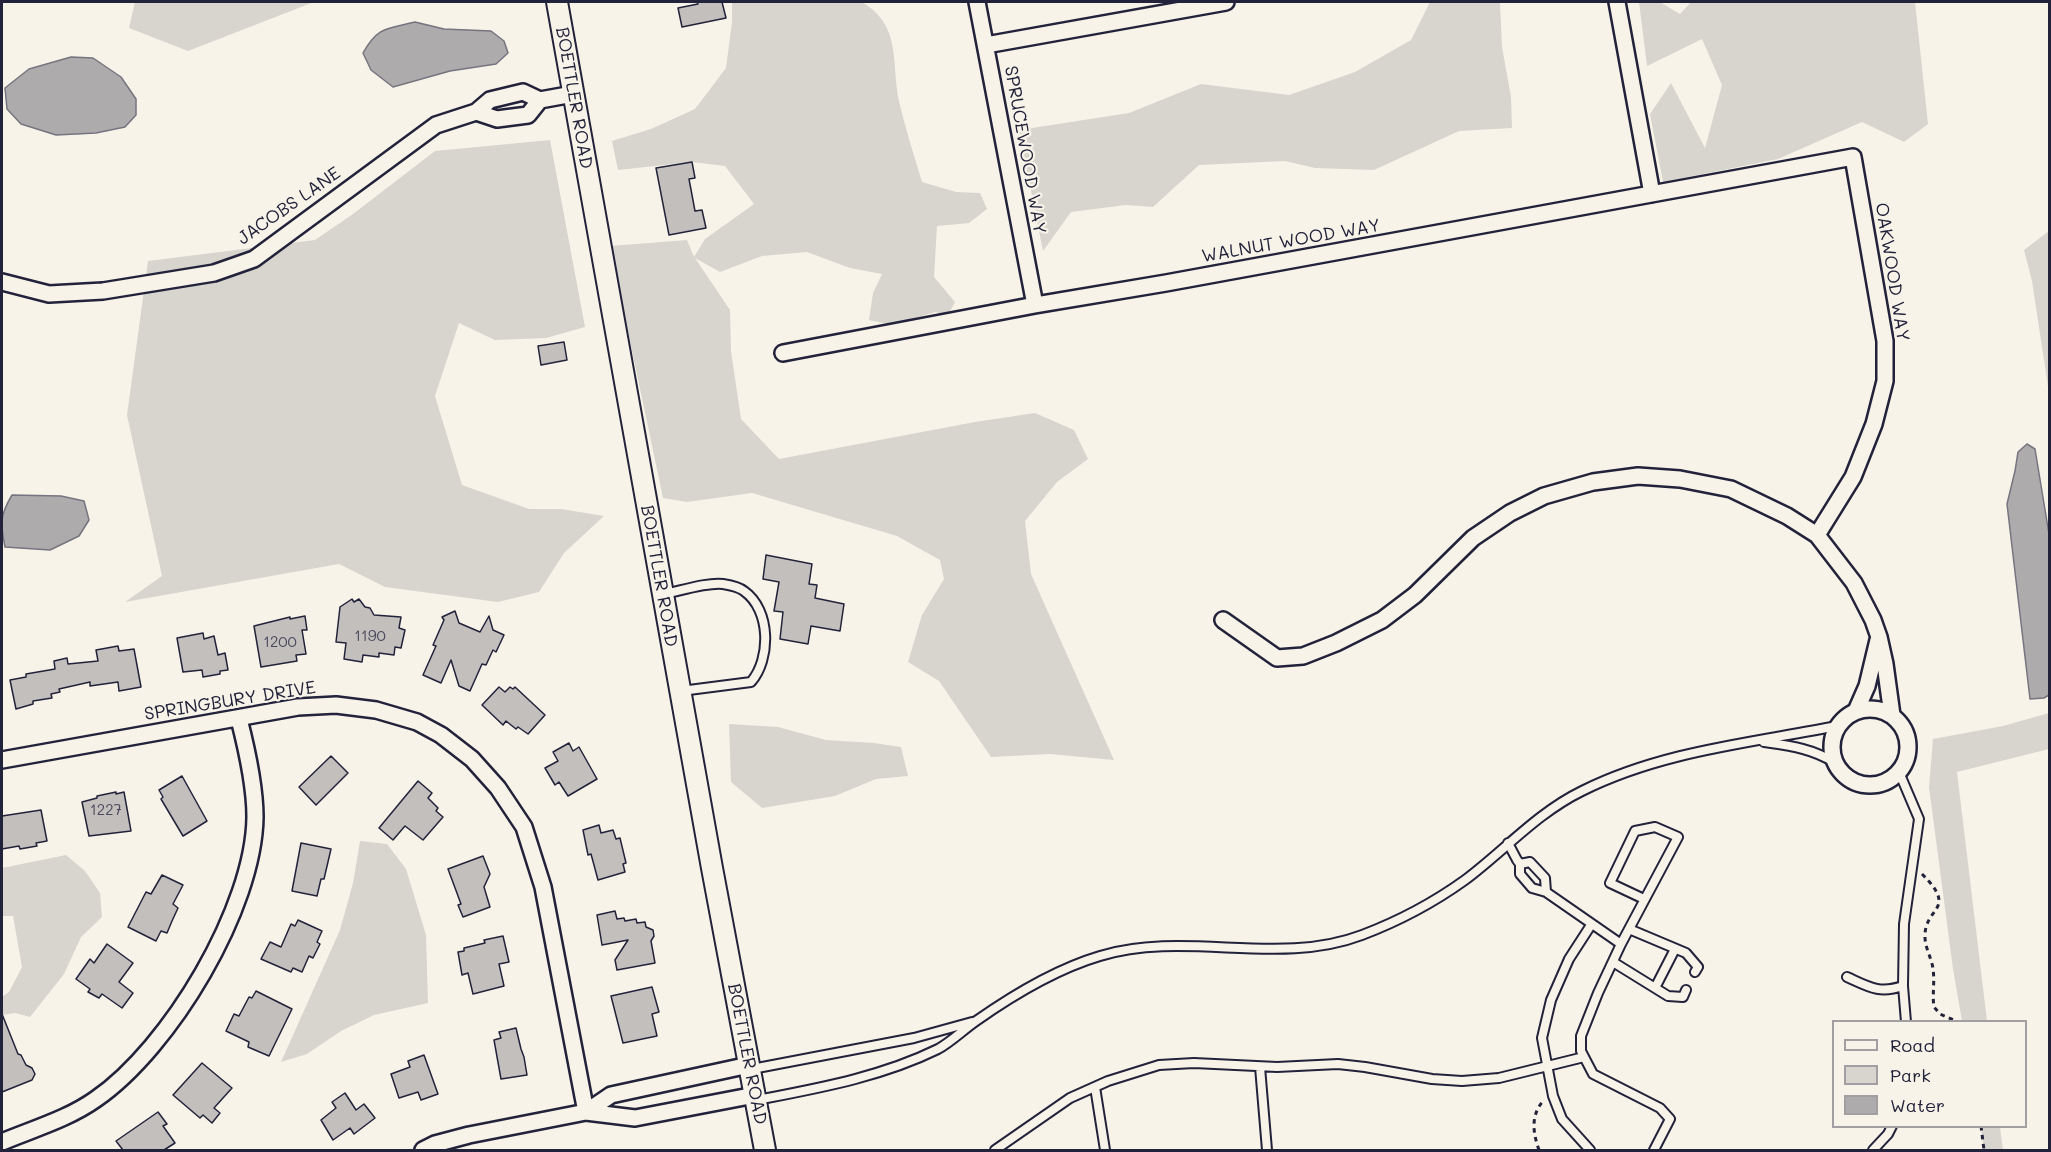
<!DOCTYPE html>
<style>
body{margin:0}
#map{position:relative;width:2051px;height:1152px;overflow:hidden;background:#f7f3e8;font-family:Mali,sans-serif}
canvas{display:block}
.frame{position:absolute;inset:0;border:3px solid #22223b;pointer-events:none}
.legend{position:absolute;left:1832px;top:1020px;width:195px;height:108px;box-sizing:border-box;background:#f7f3e8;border:2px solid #a29fa3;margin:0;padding:8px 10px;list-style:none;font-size:18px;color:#22223b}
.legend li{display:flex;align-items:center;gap:12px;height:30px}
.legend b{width:30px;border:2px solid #a29fa3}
</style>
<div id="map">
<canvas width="2051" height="1152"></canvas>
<div class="frame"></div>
<ul class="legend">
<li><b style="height:8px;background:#f7f3e8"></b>Road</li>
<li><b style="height:16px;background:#d8d5cf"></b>Park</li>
<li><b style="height:16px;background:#aeabad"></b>Water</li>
</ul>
</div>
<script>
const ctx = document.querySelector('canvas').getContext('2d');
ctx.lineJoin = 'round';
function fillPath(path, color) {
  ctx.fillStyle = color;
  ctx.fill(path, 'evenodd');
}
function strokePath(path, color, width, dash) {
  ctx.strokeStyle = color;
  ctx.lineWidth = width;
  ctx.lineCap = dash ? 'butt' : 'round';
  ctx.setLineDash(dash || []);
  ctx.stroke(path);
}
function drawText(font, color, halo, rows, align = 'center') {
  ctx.font = font + ' Mali,sans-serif';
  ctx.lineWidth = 4.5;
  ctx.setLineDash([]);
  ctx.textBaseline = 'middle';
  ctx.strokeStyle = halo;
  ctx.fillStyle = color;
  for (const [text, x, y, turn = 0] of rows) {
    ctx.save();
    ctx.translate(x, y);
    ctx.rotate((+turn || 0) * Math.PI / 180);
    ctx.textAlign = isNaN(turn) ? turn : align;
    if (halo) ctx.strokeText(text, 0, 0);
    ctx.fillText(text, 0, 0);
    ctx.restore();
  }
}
const green = new Path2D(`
 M135,2H314L188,51L129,28Z
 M732,2H862C902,26 891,62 899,101C905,128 914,155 922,182L956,192L980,193L987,209L969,223L937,226L934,277L955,302L948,315L935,312L892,325L869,320L873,293L882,274L850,268L807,252L762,256L720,272L695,258L730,310L731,351L741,419L779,459L975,422L1035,413L1074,430L1088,459L1057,482L1025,521L1031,574L1114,760L1050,754L991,757L939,681L908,662L922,615L944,579L940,560L897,536L752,493L687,502L663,498L610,246L687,240L694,257L705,239L754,204L725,166L692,162L618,170L612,141L651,129L695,109L726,68L732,22Z
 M1430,2H1500L1502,47L1511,97L1512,128L1459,131L1374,170L1315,168L1285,161L1199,165L1153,207L1126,205L1071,212L1043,251L1019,130L1129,113L1201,84L1289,95L1355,72L1411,40Z
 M1639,2H1660L1680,14L1691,2H1915L1928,124L1904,142L1862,122L1778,159L1663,182L1650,114L1671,83L1705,148L1722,85L1702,39L1647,66Z
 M550,140L585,327L546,338L495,340L459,323L435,396L462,485L529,509H561L604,516L564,553L539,592L498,602L385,587L339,564L125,602L162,576L127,415L148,261L315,240L353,214L435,151Z
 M2049,231V393L2032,281L2024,250Z
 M2049,713V749L1957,772L1987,1021H1962L1953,969L1929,787L1933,739L2003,726Z
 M729,724L778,727L826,740L874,743L901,747L908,776L876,779L835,796L762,808L731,782Z
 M360,841L387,844L406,869L426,935L428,1003L374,1015L341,1031L307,1054L281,1062L340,930L353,883Z
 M66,855L85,871L100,893L102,917L81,937L64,974L30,1017L15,1013L2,1015V997L9,992L22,967L13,916H2V868Z
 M1981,1127H2000L2003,1150H1984Z`);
const water = new Path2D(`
 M415,22L444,29L491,31L504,41L508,53L496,64L450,71L393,87L371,70L363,53C378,26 387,29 415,22Z
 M71,57L93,58L121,77L136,99V115L125,127L96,133L56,135L21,124L7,109L5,88L29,69Z
 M2027,444L2035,449L2050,540L2049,695L2044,698L2030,699L2007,504L2015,471L2018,452Z
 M12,495L61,496L84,501L89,520L79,536L50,550L5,547C0,523 0,515 12,495Z`);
const building = new Path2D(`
 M697,2H722L726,18L682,27L678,8L698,4Z
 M692,162L695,178L689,179L695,211L702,210L706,228L669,235L656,168Z
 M564,342L567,360L541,365L538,346Z
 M766,555L812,564L809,584L817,585L815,598L844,604L840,631L811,626L808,644L780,639L783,612L774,611L779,582L763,579Z
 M352,599L354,602L359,599L365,607L370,608L374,615L401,617L399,628L405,630L401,648L395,647L394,655L379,653V657L363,655L362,662L344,659L346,643L336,642L340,607Z
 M455,611L459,623L480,632L489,616L493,630L504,635L496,652L493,650L486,665L482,664L470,691L459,686L451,660L441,683L423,675L436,646L433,645L444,620L442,617Z
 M305,616L307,630H302L306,654L296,655L297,661L261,667L254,626L290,617V619Z
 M203,633L204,639L214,636L218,655L225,653L228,670L220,671V674L203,677L202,670L183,672L177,638Z
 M118,646L119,651L134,649L141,687L119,691L118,682L90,686V682L59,689L60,692L51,694L52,698L33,701V704L16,709L10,680L26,677V674L55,669L54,661L67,658L68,664L98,661L96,650Z
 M499,687L505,692L510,687L513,689L515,687L545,715L528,734L518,727L516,729L506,721L503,725L482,705Z
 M569,743L573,751L579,747L597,779L568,796L559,782L555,785L545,768L558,761L553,752Z
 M331,756L348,773L316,805L299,787Z
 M182,776L207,821L183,836L161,799L163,797L159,790Z
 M418,781L432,793L428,798L438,808L436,811L443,817L423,840L405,826L393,840L379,828Z
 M116,792V794L124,792L131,831L89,836L82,802L97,798V796Z
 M41,810L47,841L36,843L37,846L20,849L19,846L2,849V816Z
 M599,825L601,833L613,830L616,839L620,838L626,863L623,864L625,872L598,880L591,854L588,855L583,830Z
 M301,843L331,849L324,879H321L317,896L292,891Z
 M483,856L490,874L484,887L490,907L463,917L458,905L461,904L448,869Z
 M162,875L183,885L173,904L178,908L172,921L167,933L161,931L156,941L128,927L146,892L151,894Z
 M615,911L617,919L624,918L625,921L636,919L637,923L645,922L646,927L653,930L654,936L651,941L655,963L617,970L615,960L628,940L602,945L597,915Z
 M298,920L322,931L317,942L320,944L313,958L309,956L302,972L293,968L291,972L261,959L270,942L281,947L291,924L295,926Z
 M503,936L509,962L499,964L504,986L473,994L468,973L462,975L458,952L464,951V948L485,943L484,940Z
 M107,944L133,963L119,982L133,993L122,1008L102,994L99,998L88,992L90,989L76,979L90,959L94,963Z
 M652,987L659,1012L652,1014L657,1036L623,1043L611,996Z
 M256,991L292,1009L269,1056L248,1047L249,1042L226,1031L234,1014L239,1016L249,997L252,998Z
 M2,1014L18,1054L21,1055L26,1065L32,1068L35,1074L32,1080L2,1092Z
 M516,1028L521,1049L524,1057L527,1075L501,1079L494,1040L501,1038L499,1032Z
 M424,1055L438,1094L421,1100L418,1092L399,1098L391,1074L410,1067L408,1061Z
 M202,1063L232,1088L214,1108L220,1113L212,1123L203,1115L200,1118L173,1095Z
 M345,1093L356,1110L364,1104L375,1118L354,1134L350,1128L333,1140L321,1120L336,1108L332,1102Z
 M158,1112L167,1124L163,1126L175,1143L164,1150H123L116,1141Z`);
const path = new Path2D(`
 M1922,874C1959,911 1924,906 1925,937C1925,948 1932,959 1933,969C1935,982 1932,995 1934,1007L1940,1014L1958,1022
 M1981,1126L1984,1150
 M1539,1150C1533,1133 1530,1115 1544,1100`);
const service = new Path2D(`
 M664,594C680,591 707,582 723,584C729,585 739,587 744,591C771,610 771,659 751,682L681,691
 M1764,742C1791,746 1810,748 1834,762
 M1508,843L1517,860L1520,864V874L1532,888L1546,892L1545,878L1530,862L1520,864
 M1546,892L1621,944L1598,993L1581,1036V1051L1593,1074L1660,1108L1670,1119L1654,1150
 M1629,929L1686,953L1698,967L1695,972
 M1621,944L1678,837L1655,827L1635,831L1610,883L1644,899
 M1613,962L1668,996L1683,997L1686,990
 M1847,977C1869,987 1879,994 1903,986L1904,924L1919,819L1899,772
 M1903,986L1906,1022
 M1655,988L1675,949
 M1260,1067L1267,1150
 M752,1069L914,1038L972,1022
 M1095,1087L1105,1150
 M757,1100C819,1088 881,1077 938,1049C951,1042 963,1030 976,1021C1013,995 1056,969 1100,956C1186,930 1278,967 1362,935C1399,921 1433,903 1465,880C1505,850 1537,813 1582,791C1662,751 1751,743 1837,726
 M995,1150L1070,1098L1108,1081L1159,1065L1194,1063L1277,1067L1338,1064L1365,1067L1432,1079L1462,1081L1499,1078L1584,1057
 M1590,1150L1562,1119L1553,1096L1542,1038L1551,1000L1569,959L1591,925
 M1873,1150L1888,1134L1892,1126`);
const minor = new Path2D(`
 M977,2L1035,305
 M1617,2L1652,194
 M986,45L1226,2
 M476,112L497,119L528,115L540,100
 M2,282L49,294L103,291L214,273L254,259L436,125L476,112L490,100L523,92L540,100L573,94
 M783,353L1035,305L1166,283L1853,157L1885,341V381L1874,424L1853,477L1817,535
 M1223,620L1277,658L1303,656L1336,643L1382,620L1415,595L1473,538L1510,513L1544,496L1593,482L1638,476L1680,479L1731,489L1787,516L1817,535L1854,583L1873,620L1879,637L1885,664L1892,715
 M1832 747a38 38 0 1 1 76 0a38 38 0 1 1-76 0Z
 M1856,711L1867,686L1878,640
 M2,760L298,707L336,705L376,710L417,722L441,735L472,759L498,788L524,827L543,887L586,1112
 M586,1112L611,1095L749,1065
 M2,1142C33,1129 68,1119 96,1099C170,1048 254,908 255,817C255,785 247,750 239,719
 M423,1150L435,1144L469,1135L586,1112L635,1118L755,1095`);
const tertiary = new Path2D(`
 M557,2L712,868L765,1150`);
const numberNames = [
 ["1190",370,636],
 ["1200",280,642],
 ["1227",106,810]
];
const streetNames = [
 ["BOETTLER ROAD",574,98,80],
 ["SPRUCEWOOD WAY",1025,150,80],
 ["JACOBS LANE",289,206,-35],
 ["WALNUT WOOD WAY",1291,241,-10],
 ["OAKWOOD WAY",1892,272,81],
 ["BOETTLER ROAD",659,576,80],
 ["SPRINGBURY DRIVE",230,701,-9],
 ["BOETTLER ROAD",747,1054,79]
];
fillPath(green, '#d8d5cf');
fillPath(water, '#aeabad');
strokePath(water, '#76747f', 1.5);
fillPath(building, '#c2bfbd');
strokePath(building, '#22223b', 1.5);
strokePath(service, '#22223b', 12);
strokePath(minor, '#22223b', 20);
strokePath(tertiary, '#22223b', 24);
strokePath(path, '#22223b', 3, [4.5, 4.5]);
strokePath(service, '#f7f3e8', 8);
strokePath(minor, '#f7f3e8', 15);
strokePath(tertiary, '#f7f3e8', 20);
drawText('15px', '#4a495c', null, numberNames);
drawText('18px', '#22223b', '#f7f3e8', streetNames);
</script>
